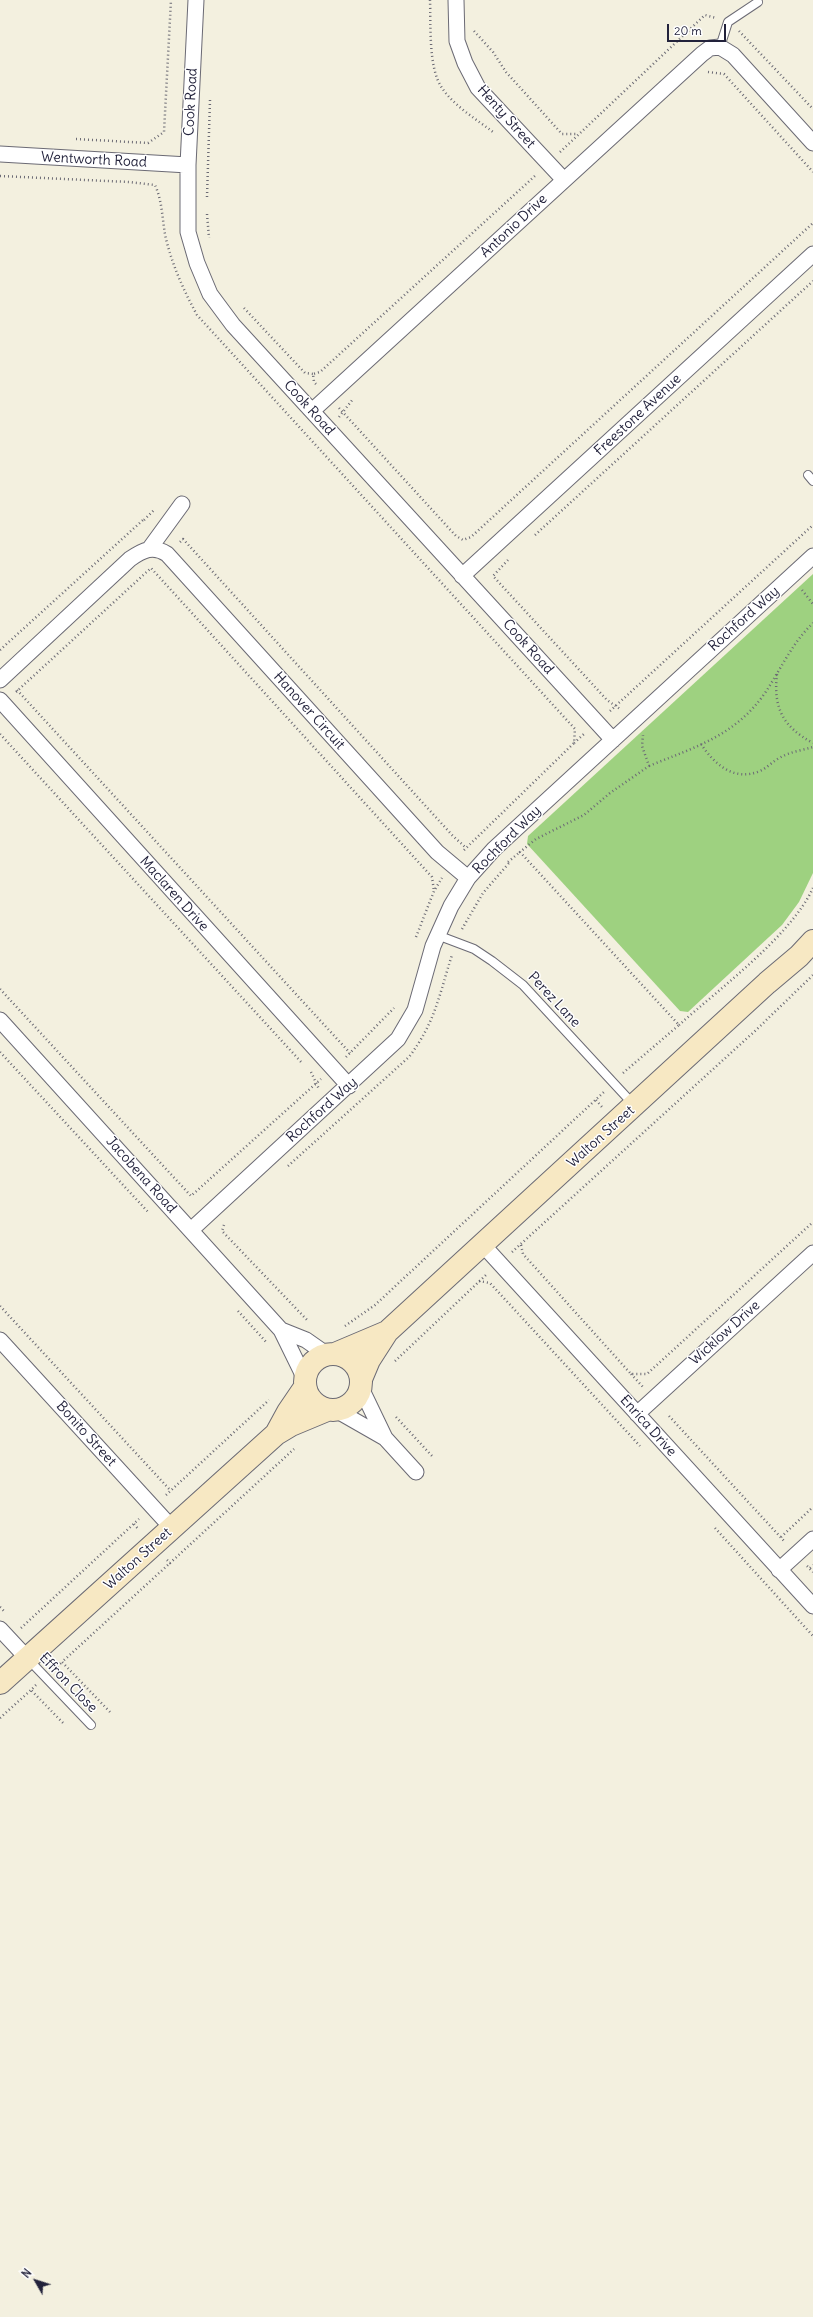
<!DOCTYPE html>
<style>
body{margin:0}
#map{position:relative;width:813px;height:2317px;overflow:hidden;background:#f3f0df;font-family:Delius,sans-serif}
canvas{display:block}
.north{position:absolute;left:16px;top:2261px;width:40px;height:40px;-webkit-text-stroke:3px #fff;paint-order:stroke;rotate:309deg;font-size:11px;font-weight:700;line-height:16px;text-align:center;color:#22223b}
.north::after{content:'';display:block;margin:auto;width:14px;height:18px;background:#22223b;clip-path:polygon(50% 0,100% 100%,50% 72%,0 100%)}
.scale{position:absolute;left:667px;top:24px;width:59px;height:18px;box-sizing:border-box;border:2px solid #22223b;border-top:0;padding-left:5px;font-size:12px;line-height:14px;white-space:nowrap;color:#22223b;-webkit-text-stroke:3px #fff;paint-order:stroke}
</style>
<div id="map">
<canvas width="813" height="2317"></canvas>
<div class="north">N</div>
<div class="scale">20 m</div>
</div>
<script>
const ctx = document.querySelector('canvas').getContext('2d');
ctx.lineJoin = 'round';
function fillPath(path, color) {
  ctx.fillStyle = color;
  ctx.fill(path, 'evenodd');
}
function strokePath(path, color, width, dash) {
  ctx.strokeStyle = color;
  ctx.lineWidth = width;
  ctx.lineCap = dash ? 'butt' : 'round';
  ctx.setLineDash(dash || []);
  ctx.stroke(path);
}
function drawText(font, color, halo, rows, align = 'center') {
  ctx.font = font + ' Delius,sans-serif';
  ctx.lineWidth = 3;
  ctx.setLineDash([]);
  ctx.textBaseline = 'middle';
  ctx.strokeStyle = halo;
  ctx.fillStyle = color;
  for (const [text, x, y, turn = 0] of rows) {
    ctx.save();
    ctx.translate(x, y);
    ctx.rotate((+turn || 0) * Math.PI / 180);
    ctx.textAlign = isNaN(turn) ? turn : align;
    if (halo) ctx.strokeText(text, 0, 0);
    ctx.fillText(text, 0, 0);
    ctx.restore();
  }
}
const green = new Path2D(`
 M813,574V873L799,902L782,925L688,1012L680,1011L527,844L528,836Z`);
const path = new Path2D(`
 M430,0C431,24 428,68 442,88C454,106 476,119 493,132
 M474,31L493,52L506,72L562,134H578
 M739,31L813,109
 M708,72L724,74L813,172
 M76,139L148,143L164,132L171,0
 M560,152L705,15L716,18
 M0,176L129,182L155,185C163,203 162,221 166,239C173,267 184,291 197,315L575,729L574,743L462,852
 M207,197L210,100
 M207,214L209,238
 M244,308L305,373L313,374
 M316,384L314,382L313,374L320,372L536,175
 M339,408L456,536L463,540L471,537L813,223
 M339,417L353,399
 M144,520L155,509
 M535,535L813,281
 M180,542L183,539L452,835L465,847
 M508,560L493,576L607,700L620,709
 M802,590L813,604
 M0,650L143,520
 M777,674C773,708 783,727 813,743
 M17,690L350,1053
 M16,692L151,568L432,877L434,891
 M610,711L813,525
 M0,734L303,1064
 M574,743L584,734
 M701,744C714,764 734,782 760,771C767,768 773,761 781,757C790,752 803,750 813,747
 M649,766C695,747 735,736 765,693C781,669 792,643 813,623
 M508,862L520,852
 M462,929L483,893L509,863
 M416,937L434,891L442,878
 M0,989L191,1196L321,1079
 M679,1025C719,989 791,936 813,888
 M0,1052L149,1213
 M346,1057L394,1008
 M311,1072L319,1089
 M623,1073L679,1025L520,852L536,839L584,815L610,793L649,766L642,746L643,735
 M596,1100L602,1107
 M288,1166L409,1057C436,1021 439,995 452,955
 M224,1225L222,1231L308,1321
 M521,1245L523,1254L631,1374H647L813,1222
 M512,1252L755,1031L813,975
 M479,1281L490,1283L640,1446
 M0,1306L171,1491
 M238,1311L267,1343
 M345,1326L375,1305L604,1092
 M395,1361L487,1274
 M631,1374L643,1387
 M669,1416L785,1542
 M396,1417L432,1456
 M166,1495L269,1400
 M134,1524L139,1530
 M715,1528L813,1636
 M781,1537L813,1507
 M167,1560L170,1563L294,1449
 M807,1566L813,1572
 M810,1568L813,1565
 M0,1607L5,1612
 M21,1628L139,1519
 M54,1669L62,1662
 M36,1685L31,1690L64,1724
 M110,1712L62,1662L170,1563
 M0,1718L31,1690`);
const lane = new Path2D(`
 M720,47L728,22L758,2
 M808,475L813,481
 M437,935L474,949L492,961L523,985L633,1104
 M28,1659L91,1725`);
const street = new Path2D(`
 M196,0L188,165V232L197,263L210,294L233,325L613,740
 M456,0L457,41L465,63L478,88L564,180
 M0,154L188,165
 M312,411L702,54L710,48L720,47L733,55L813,143
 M150,548L182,504
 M462,576L813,254
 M0,680L130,559C143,550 153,545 167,554L437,852L468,878
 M0,700L349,1086
 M0,1020L281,1330L305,1379
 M191,1230L398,1039L415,1010L433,946L451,906L468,878L494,849L813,556
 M483,1245L813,1606
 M281,1330L306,1340L326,1354
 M0,1340L172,1528
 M361,1388L385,1438L416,1472
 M336,1410L385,1438
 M637,1414L813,1253
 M779,1570L813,1539
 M0,1629L27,1658`);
const secondary = new Path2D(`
 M305 1382a28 28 0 1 1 56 0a28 28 0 1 1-56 0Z
 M335,1354L387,1332
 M361,1379L369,1360L387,1332L767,983L799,956L813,941
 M276,1434L288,1412L305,1387
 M0,1683L276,1434L291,1425L327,1410`);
const streetNames = [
 ["Cook Road",191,102,-87],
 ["Henty Street",506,117,48],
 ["Wentworth Road",94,160,3],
 ["Antonio Drive",514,226,-43],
 ["Cook Road",309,408,48],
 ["Freestone Avenue",638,415,-43],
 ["Rochford Way",744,619,-42],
 ["Cook Road",528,647,48],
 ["Hanover Circuit",309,711,48],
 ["Rochford Way",507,840,-45],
 ["Maclaren Drive",174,894,48],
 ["Perez Lane",554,1000,47],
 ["Rochford Way",322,1110,-42],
 ["Walton Street",601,1137,-42],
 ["Jacobena Road",141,1175,48],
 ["Wicklow Drive",725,1333,-42],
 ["Enrica Drive",648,1426,48],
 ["Bonito Street",86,1434,48],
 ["Walton Street",138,1559,-42],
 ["Effron Close",68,1683,46]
];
fillPath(green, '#9ed180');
strokePath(lane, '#6b6a74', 10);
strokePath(street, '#6b6a74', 17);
strokePath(secondary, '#6b6a74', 24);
strokePath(path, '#6b6a74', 2.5, [1, 3]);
strokePath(lane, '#fff', 8);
strokePath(street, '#fff', 15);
strokePath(secondary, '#f7e8c3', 22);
drawText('14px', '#22223b', '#fff', streetNames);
</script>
